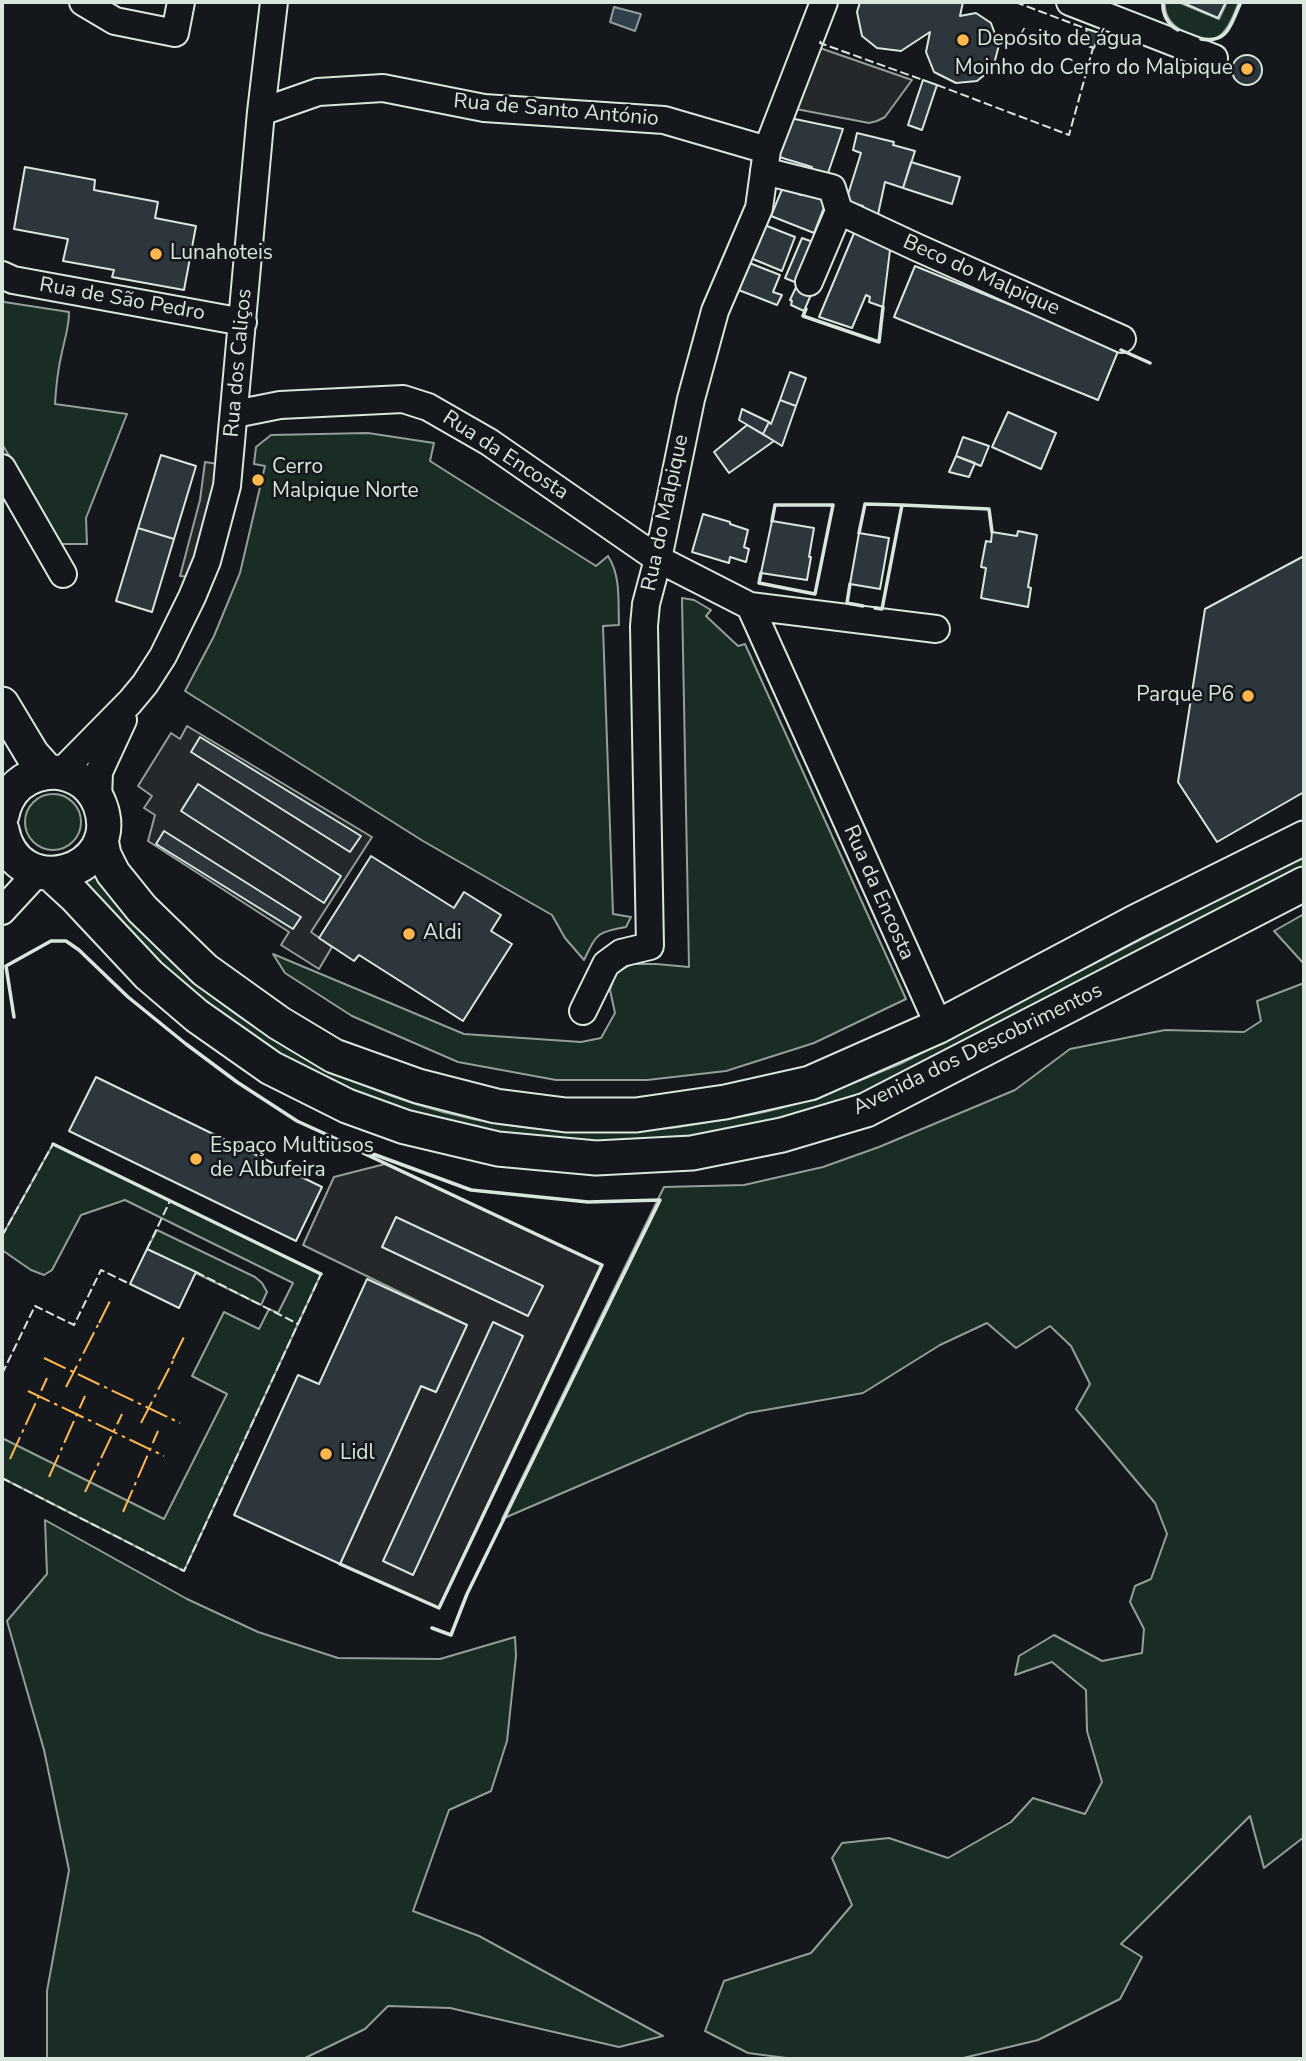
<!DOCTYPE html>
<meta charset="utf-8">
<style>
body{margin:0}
#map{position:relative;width:1306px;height:2061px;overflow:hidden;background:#14181c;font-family:"Nunito Sans",sans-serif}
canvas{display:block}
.frame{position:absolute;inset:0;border:4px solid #d8e6dc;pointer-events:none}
</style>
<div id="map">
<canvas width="1306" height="2061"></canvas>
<div class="frame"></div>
</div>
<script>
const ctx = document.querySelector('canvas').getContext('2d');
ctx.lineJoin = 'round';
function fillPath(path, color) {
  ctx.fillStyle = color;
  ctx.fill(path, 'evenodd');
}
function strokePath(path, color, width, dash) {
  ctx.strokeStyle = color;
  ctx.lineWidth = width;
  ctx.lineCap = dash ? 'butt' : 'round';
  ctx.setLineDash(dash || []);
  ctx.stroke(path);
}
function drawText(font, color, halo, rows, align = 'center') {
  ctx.font = font + ' "Nunito Sans",sans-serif';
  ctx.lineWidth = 5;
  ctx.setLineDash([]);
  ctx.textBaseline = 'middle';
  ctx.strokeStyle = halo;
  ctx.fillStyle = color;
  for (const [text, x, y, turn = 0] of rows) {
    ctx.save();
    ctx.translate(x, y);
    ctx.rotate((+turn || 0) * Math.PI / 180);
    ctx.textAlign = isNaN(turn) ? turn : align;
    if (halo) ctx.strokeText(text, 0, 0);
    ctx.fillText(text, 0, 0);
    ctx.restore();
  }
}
const green = new Path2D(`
 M1165,2H1178L1219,19L1227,2H1239C1233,16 1229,31 1215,39C1193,39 1163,28 1165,2Z
 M2,297L4,302L69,312C69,327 65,338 62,352C58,369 56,386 55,404L127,414L86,518L87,544H52L33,512L37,502L2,444Z
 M368,433L434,443L430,461L596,566L608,556C621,576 618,601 619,625L603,626L613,914L631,917L626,927C596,932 597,934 584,960L565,938L552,915L423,841L185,691L214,636L240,573L265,466L254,464L256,447L271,435Z
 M682,598L694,600L711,610L706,616L738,646L745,644L906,999L814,1043L726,1071L647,1080H556L458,1062L352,1016L285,973L273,954L464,1034L581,1042L601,1038L615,1013L610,990L615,973L632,964H656L689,967Z
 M25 822a28 28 0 1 1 56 0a28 28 0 1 1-56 0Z
 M1304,855V869L853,1098L808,1115L681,1141L577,1144L528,1139L404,1115L291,1065L196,999L114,921L82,879L95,872C105,886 115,902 127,915C229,1032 375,1111 530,1128C553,1130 577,1129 599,1129C627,1129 657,1131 684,1126C725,1120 769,1113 808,1100C840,1089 871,1076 902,1063Z
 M1304,914V964L1274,931Z
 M1304,983V1837L1264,1868L1250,1816L1121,1944L1142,1957L1120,1999L1038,2040L959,2059H794L748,2053L705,2031L724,1981L811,1953L852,1905L832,1858L842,1843L889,1838L948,1858L1011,1822L1033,1798L1085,1814L1102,1782L1087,1731L1086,1690L1052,1662L1015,1675L1019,1656L1054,1635L1102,1661L1142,1653L1144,1629L1130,1602L1135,1586L1151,1579L1167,1534L1155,1503L1076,1409L1090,1384L1071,1346L1050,1326L1016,1348L987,1323L940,1345L863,1393L748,1413L502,1519L664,1187L744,1185L823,1167L879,1147L1015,1090L1070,1049L1165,1030L1244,1032L1261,1021L1257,1001Z
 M53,1144L321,1274L184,1571L2,1478V1438L164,1519L227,1394L192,1376L224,1312L259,1329L269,1309L278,1313L293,1283L125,1200L81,1215L52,1270L44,1275L31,1270L2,1250V1236Z
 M157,1230L255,1277L262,1283L267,1292L261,1305L147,1249Z
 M45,1520L187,1599L258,1632L338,1658L440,1659L515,1637L516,1656L507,1741L491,1791L449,1810L413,1911L479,1936L663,2036L619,2047L450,2008L388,2006L365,2029L303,2059H47V1991L69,1870L44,1750L7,1621L47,1574Z`);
const parking = new Path2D(`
 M817,47L912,80L885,117L877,121L869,123L796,109Z
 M205,462L218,464L212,499L190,577L180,576L200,500Z
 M187,726L372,837L311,932L332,947L319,969L281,945L289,932L148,841L155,815L144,808L152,796L138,786L171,733L180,739Z
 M385,1164L602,1265L439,1608L340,1564L421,1386L436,1392L467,1325L303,1245L334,1177Z`);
const water = new Path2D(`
 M614,7L641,14L635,31L610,22Z`);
const building = new Path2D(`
 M860,2H963L960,16L976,13L991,23L999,45L993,68L977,81L956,83L934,72L926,52L930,32L901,51L877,48L862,36L857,12Z
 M1181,2H1226L1218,18Z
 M1087,29L1099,33L1094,48L1082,44Z
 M1232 70a15 15 0 1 1 30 0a15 15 0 1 1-30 0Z
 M923,80L937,85L922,130L908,125Z
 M790,118L843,129L826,179L810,172L812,167L776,156Z
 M857,133L894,142L893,145L915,151L903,188L885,182L877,219L861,214L863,206L846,201L861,153L853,150Z
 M911,162L960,177L952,204L903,188Z
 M25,167L95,180L94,190L158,202L155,218L196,226L184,290L112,277L114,270L63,261L68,239L14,229Z
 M783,187L801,195L803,190L827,200L814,233L771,216Z
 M762,224L795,237L782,271L748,257Z
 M857,226L891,242L883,307L869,302L870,297L866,295L852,328L819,317Z
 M802,238L813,242L797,283L785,278Z
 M747,262L780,275L773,292L782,295L777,305L736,289Z
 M915,266L1119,349L1098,400L894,317Z
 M798,283L813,290L804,311L791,305L792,301L790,300Z
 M790,372L806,378L796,406L780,400Z
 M780,400L796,406L782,446L763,434L769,422L771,424Z
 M742,409L769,422L763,434L739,420Z
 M1008,412L1056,433L1041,469L992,447Z
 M747,425L774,441L729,473L714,452Z
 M963,437L989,446L981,466L956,456Z
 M161,455L196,466L174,539L138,528Z
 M956,456L975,463L969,477L949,472Z
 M703,514L730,522V524L748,530L744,547L749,549L746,562L730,557L729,563L692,552Z
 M772,521L814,528L809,557H811L807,580L761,573Z
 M138,528L174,539L152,612L116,601Z
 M1018,531L1037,535L1028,587L1031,588L1028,607L981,598L986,568L981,567L986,541L991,542L992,532L1017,536Z
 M859,533L889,538L880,589L850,584Z
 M1304,556V792L1217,842L1178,782L1205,609Z
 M200,737L361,836L350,852L191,752Z
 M198,784L341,876L324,903L181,811Z
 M164,831L301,917L293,929L156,844Z
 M371,856L454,908L464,892L501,915L491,931L512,944L463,1021L359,955L354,961L319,938Z
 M96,1077L322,1187L296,1241L69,1131Z
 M396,1217L543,1286L528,1316L382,1247Z
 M147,1249L196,1272L179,1308L130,1284Z
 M367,1279L467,1325L436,1392L421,1386L340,1564L234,1515L298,1375L319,1384Z
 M493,1322L523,1336L413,1575L383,1561Z`);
const minor = new Path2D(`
 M83,2L115,21L175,33L181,2
 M1070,2L1214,58
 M261,112L318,92L383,88L484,108L664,120L767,150
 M764,171L832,188L839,211L809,282
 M839,211L916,247L1122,339
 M2,275L13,280L243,322
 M235,414L280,405L403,399L428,407L489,442L658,559L750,606L936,629
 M2,468L63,574
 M750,606L939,1026
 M61,772L130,702L145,684L163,656L192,597L207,561L227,486L261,112L274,2
 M98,799L99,772L123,720
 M2,911L38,872
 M583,1011L606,964L621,953L650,946L644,626L646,604L658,559L691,399L715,311L759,208L767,150L824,2`);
const major = new Path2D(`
 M2,704L32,754L48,772
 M2,815C3,810 5,804 7,800C19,775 52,765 76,778C87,783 96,794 100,805C125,873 17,905 2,830
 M101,840L104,855L113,873L142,909L205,970L279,1023L334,1056L418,1086L496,1106L566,1115H636L725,1102L810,1083L939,1026L1135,922L1304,838
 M51,874L75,896L149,975L197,1016L271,1068L347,1106L405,1127L498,1149L596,1158L692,1153L782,1135L866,1110L1304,884`);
const fence = new Path2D(`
 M1015,2L1087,29
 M821,41L820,43L923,80
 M937,85L1069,135L1093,48
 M2,1236L53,1144
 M147,1249L170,1201
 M196,1272L298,1324
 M2,1374L35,1306L74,1325L101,1270L130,1284
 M2,1478L184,1571L321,1274`);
const wall = new Path2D(`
 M1163,2C1162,14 1168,25 1178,30
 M1201,39C1229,44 1231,23 1241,2
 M806,309L803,316L879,342L883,307
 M1121,350L1150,363
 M902,505L989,509L992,532
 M859,533L865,504L902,505L882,609L875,608
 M761,573L759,583L815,594L833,505H775L772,521
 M850,584L847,603L863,606
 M14,1017L6,966L51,941H66L79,950L128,997L186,1044L237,1082L297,1121L354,1147L471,1190L588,1202L660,1200L467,1594L451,1635L432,1628
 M53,1144L321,1274
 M340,1564L439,1608L602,1265L363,1153`);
const power = new Path2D(`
 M99,1323L110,1301
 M44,1358L180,1423
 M173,1359L184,1337
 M66,1387L100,1321
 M28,1391L164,1456
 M141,1423L175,1357
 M10,1459L47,1378
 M49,1477L85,1396
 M85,1492L122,1414
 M123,1512L158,1431`);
const markers = [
 [963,40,7,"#ffb74d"],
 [1247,69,7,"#ffb74d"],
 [156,254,7,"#ffb74d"],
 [258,480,7,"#ffb74d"],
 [1248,696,7,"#ffb74d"],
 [409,934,7,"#ffb74d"],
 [196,1159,7,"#ffb74d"],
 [326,1454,7,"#ffb74d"]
];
const poiNames = [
 ["Depósito de água",977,40],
 ["Moinho do Cerro do Malpique",1233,69,"right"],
 ["Lunahoteis",170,254],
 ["Cerro",272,468],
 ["Malpique Norte",272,492],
 ["Parque P6",1234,696,"right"],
 ["Aldi",423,934],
 ["Espaço Multiusos",210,1147],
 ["de Albufeira",210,1171],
 ["Lidl",340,1454]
];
const streetNames = [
 ["Rua de Santo António",556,111,5],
 ["Beco do Malpique",981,276,24],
 ["Rua de São Pedro",122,300,10],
 ["Rua dos Caliços",239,363,-85],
 ["Rua da Encosta",505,456,33],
 ["Rua do Malpique",666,513,-78],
 ["Rua da Encosta",878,893,66],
 ["Avenida dos Descobrimentos",978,1050,-26]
];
fillPath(green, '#1a2d24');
strokePath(green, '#939e99', 2);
fillPath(parking, '#24282b');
strokePath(parking, '#939e99', 2);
fillPath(water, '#2f3f4d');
strokePath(water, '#939e99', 2);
fillPath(building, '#2c363c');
strokePath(building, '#d8e6dc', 2);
strokePath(minor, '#d8e6dc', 30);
strokePath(major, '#d8e6dc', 37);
strokePath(minor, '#14181c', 26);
strokePath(major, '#14181c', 33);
strokePath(fence, '#d8e6dc', 2, [9, 3.5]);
strokePath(wall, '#d8e6dc', 3.5);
strokePath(power, '#ffb74d', 2, [24, 5, 3.5, 5]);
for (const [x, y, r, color] of markers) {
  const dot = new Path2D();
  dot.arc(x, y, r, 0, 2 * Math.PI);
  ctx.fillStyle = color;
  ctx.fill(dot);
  strokePath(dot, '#14181c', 2.5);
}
drawText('21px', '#d8e6dc', '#14181c', poiNames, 'left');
drawText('21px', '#d8e6dc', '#14181c', streetNames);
</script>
